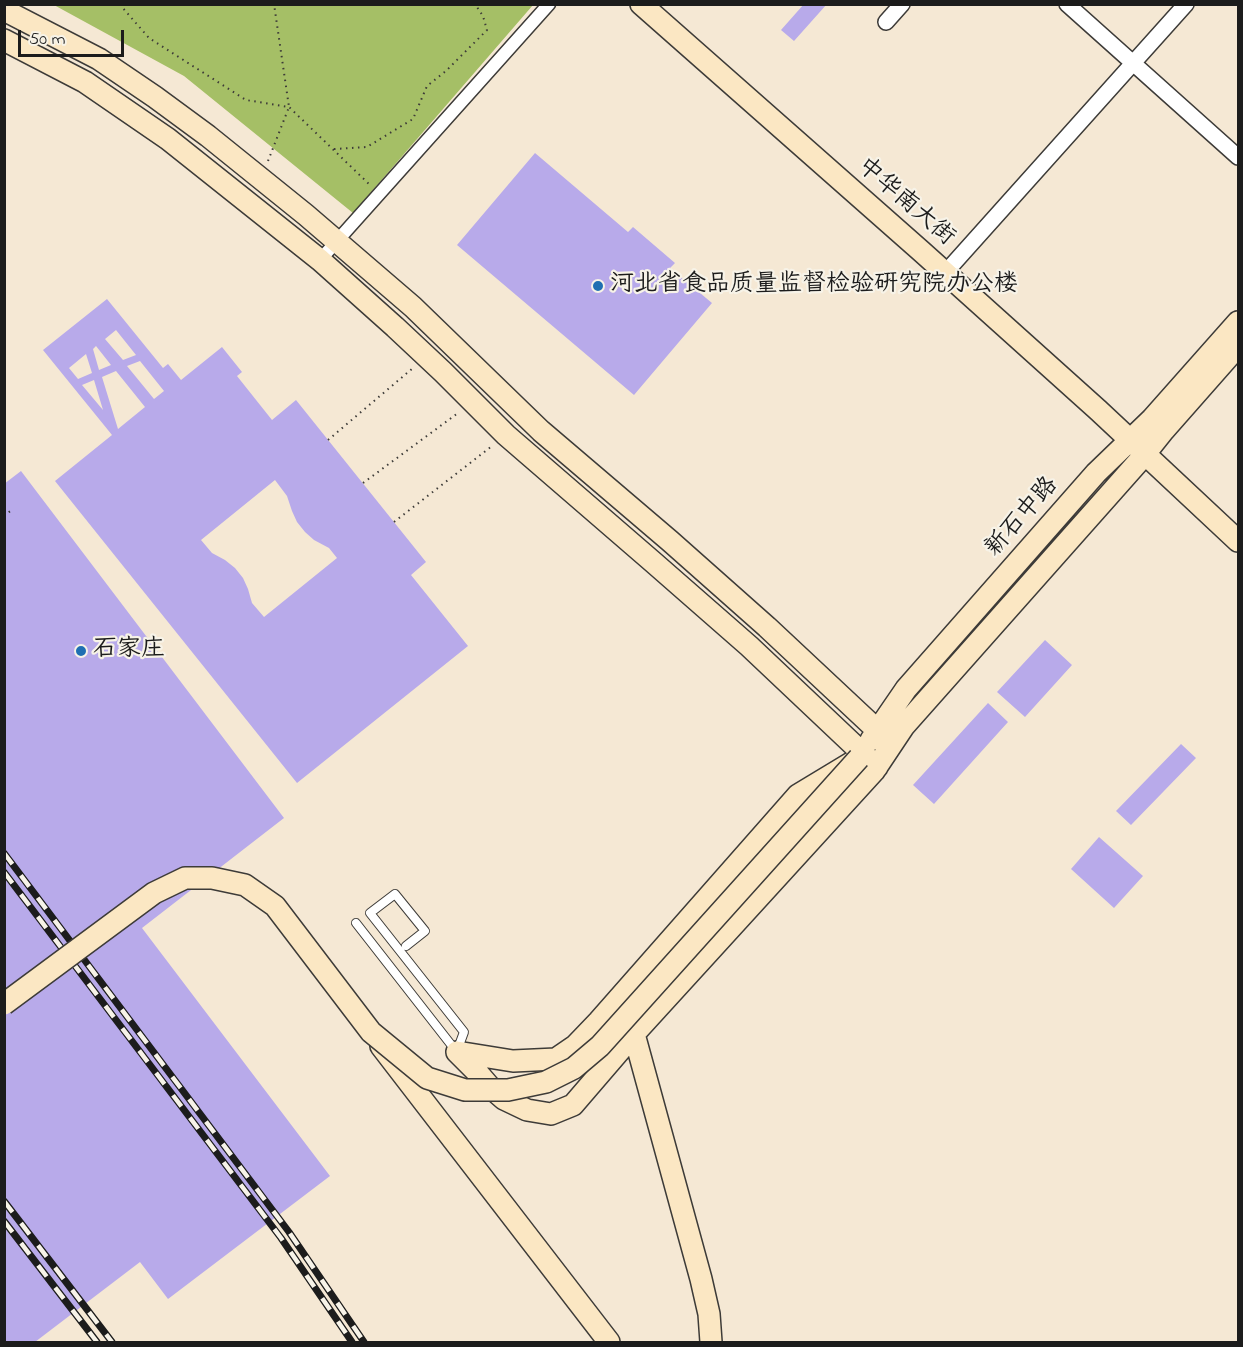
<!DOCTYPE html>
<meta charset="utf-8">
<style>
body{margin:0}
#map{position:relative;width:1243px;height:1347px;overflow:hidden;background:#f5e8d4;font-family:"Indie Flower",sans-serif}
canvas{display:block}
.frame{position:absolute;inset:0;border:6px solid #1c1c1c;pointer-events:none}
.scale{position:absolute;left:18px;top:30px;width:106px;height:27px;box-sizing:border-box;border:3px solid #1c1c1c;border-top:0;padding-left:8px;font-size:18px;line-height:21px;white-space:nowrap;color:#1c1c1c;-webkit-text-stroke:4px #f7f3e8;paint-order:stroke}
</style>
<div id="map">
<canvas width="1243" height="1347"></canvas>
<div class="frame"></div>
<div class="scale">50 m</div>
</div>
<script>
const ctx = document.querySelector('canvas').getContext('2d');
ctx.lineJoin = 'round';
function fillPath(path, color) {
  ctx.fillStyle = color;
  ctx.fill(path, 'evenodd');
}
function strokePath(path, color, width, dash) {
  ctx.strokeStyle = color;
  ctx.lineWidth = width;
  ctx.lineCap = dash ? 'butt' : 'round';
  ctx.setLineDash(dash || []);
  ctx.stroke(path);
}
function drawText(font, color, halo, rows, align = 'center') {
  ctx.font = font + ' "Indie Flower","LXGW WenKai TC",sans-serif';
  ctx.lineWidth = 4.5;
  ctx.setLineDash([]);
  ctx.textBaseline = 'middle';
  ctx.strokeStyle = halo;
  ctx.fillStyle = color;
  for (const [text, x, y, turn = 0] of rows) {
    ctx.save();
    ctx.translate(x, y);
    ctx.rotate((+turn || 0) * Math.PI / 180);
    ctx.textAlign = isNaN(turn) ? turn : align;
    if (halo) ctx.strokeText(text, 0, 0);
    ctx.fillText(text, 0, 0);
    ctx.restore();
  }
}
const green = new Path2D(`
 M54,5H533L353,213L184,76Z`);
const building = new Path2D(`
 M804,4H827L794,41L781,30Z
 M535,153L628,232L633,227L675,263L670,268L712,303L634,395L457,245Z
 M107,299L163,368L168,364L181,380L222,347L242,372L237,376L272,420L296,400L426,562L411,575L468,646L297,783L55,481L112,435L43,350ZM116,330L136,355L123,360L105,339ZM96,346L111,365L99,370L93,349ZM86,354L92,373L78,379L69,368ZM140,361L164,391L154,399L127,366ZM116,371L145,407L118,429L102,377ZM94,380L103,410L82,385ZM275,480L287,496L292,511L297,522L305,532L314,540L329,548L337,558L264,617L252,603L248,589L243,578L235,568L225,560L212,553L201,540Z
 M21,471L284,818L142,928L330,1176L168,1299L140,1262L35,1342H4V484Z
 M1045,640L1072,665L1025,717L997,692Z
 M988,703L1008,722L934,804L913,785Z
 M1181,744L1196,758L1131,825L1116,811Z
 M1099,837L1143,876L1114,908L1071,869Z`);
const path = new Path2D(`
 M121,4V6L149,38L246,100L289,107L370,185
 M334,149L367,147L413,119L427,86L446,71L487,30L483,16L475,4
 M268,161L289,107L274,4
 M328,440L413,368
 M363,483L458,413
 M4,516L13,509
 M394,522L492,446`);
const service = new Path2D(`
 M356,923L456,1051
 M406,946L425,931L395,894L370,913L464,1032L457,1051`);
const pedestrian = new Path2D(`
 M320,260L549,4`);
const minor = new Path2D(`
 M1067,4L1238,157
 M886,22L902,4
 M945,273L1186,4`);
const secondary = new Path2D(`
 M641,4L921,251L1098,410L1238,541
 M4,10L99,59L155,97L208,136L306,215L413,307L541,431L670,541L767,627L892,744
 M4,40L85,82L168,139L320,260L395,327L443,372L506,435L653,562L749,646L877,767
 M871,740L906,689L1096,473L1152,419L1238,322
 M630,1024L634,1034L701,1279L709,1314L711,1342
 M381,1046L609,1342
 M457,1052L476,1071L489,1086L504,1099L527,1110L551,1114L573,1105L634,1034L874,771L904,726L1140,460L1164,430L1238,346
 M457,1052L513,1061L556,1059L575,1046L599,1021L798,795L851,763`);
const rail = new Path2D(`
 M4,853L289,1232L364,1342
 M4,872L281,1238L352,1342
 M4,1201L112,1342
 M4,1221L97,1342`);
const secondaryBridge = new Path2D(`
 M4,1004L154,893L185,878H212L245,885L275,906L371,1032L427,1078L465,1090H508L546,1082L574,1068L600,1046L859,758`);
const markers = [
 [598,286,6,"#1f6fb2"],
 [81,651,6,"#1f6fb2"]
];
const streetNames = [
 ["中华南大街",905,203,41],
 ["新石中路",1023,518,-49]
];
const poiNames = [
 ["河北省食品质量监督检验研究院办公楼",610,286],
 ["石家庄",93,651]
];
fillPath(green, '#a5bf66');
fillPath(building, '#b8aaea');
strokePath(service, '#3d3b38', 10);
strokePath(pedestrian, '#3d3b38', 15);
strokePath(minor, '#3d3b38', 18);
strokePath(secondary, '#3d3b38', 24);
strokePath(path, '#3d3b38', 2, [1.5, 4.5]);
strokePath(service, '#fff', 8);
strokePath(pedestrian, '#fff', 12);
strokePath(minor, '#fff', 15);
strokePath(secondary, '#fbe7c3', 21);
strokePath(rail, '#1c1c1c', 7);
strokePath(rail, '#f7f3e8', 4.5, [14]);
strokePath(secondaryBridge, '#3d3b38', 24, []);
strokePath(secondaryBridge, '#fbe7c3', 21);
for (const [x, y, r, color] of markers) {
  const dot = new Path2D();
  dot.arc(x, y, r, 0, 2 * Math.PI);
  ctx.fillStyle = color;
  ctx.fill(dot);
  strokePath(dot, '#f7f3e8', 2);
}
drawText('24px', '#1c1c1c', '#f7f3e8', streetNames);
drawText('24px', '#1c1c1c', '#f7f3e8', poiNames, 'left');
</script>
